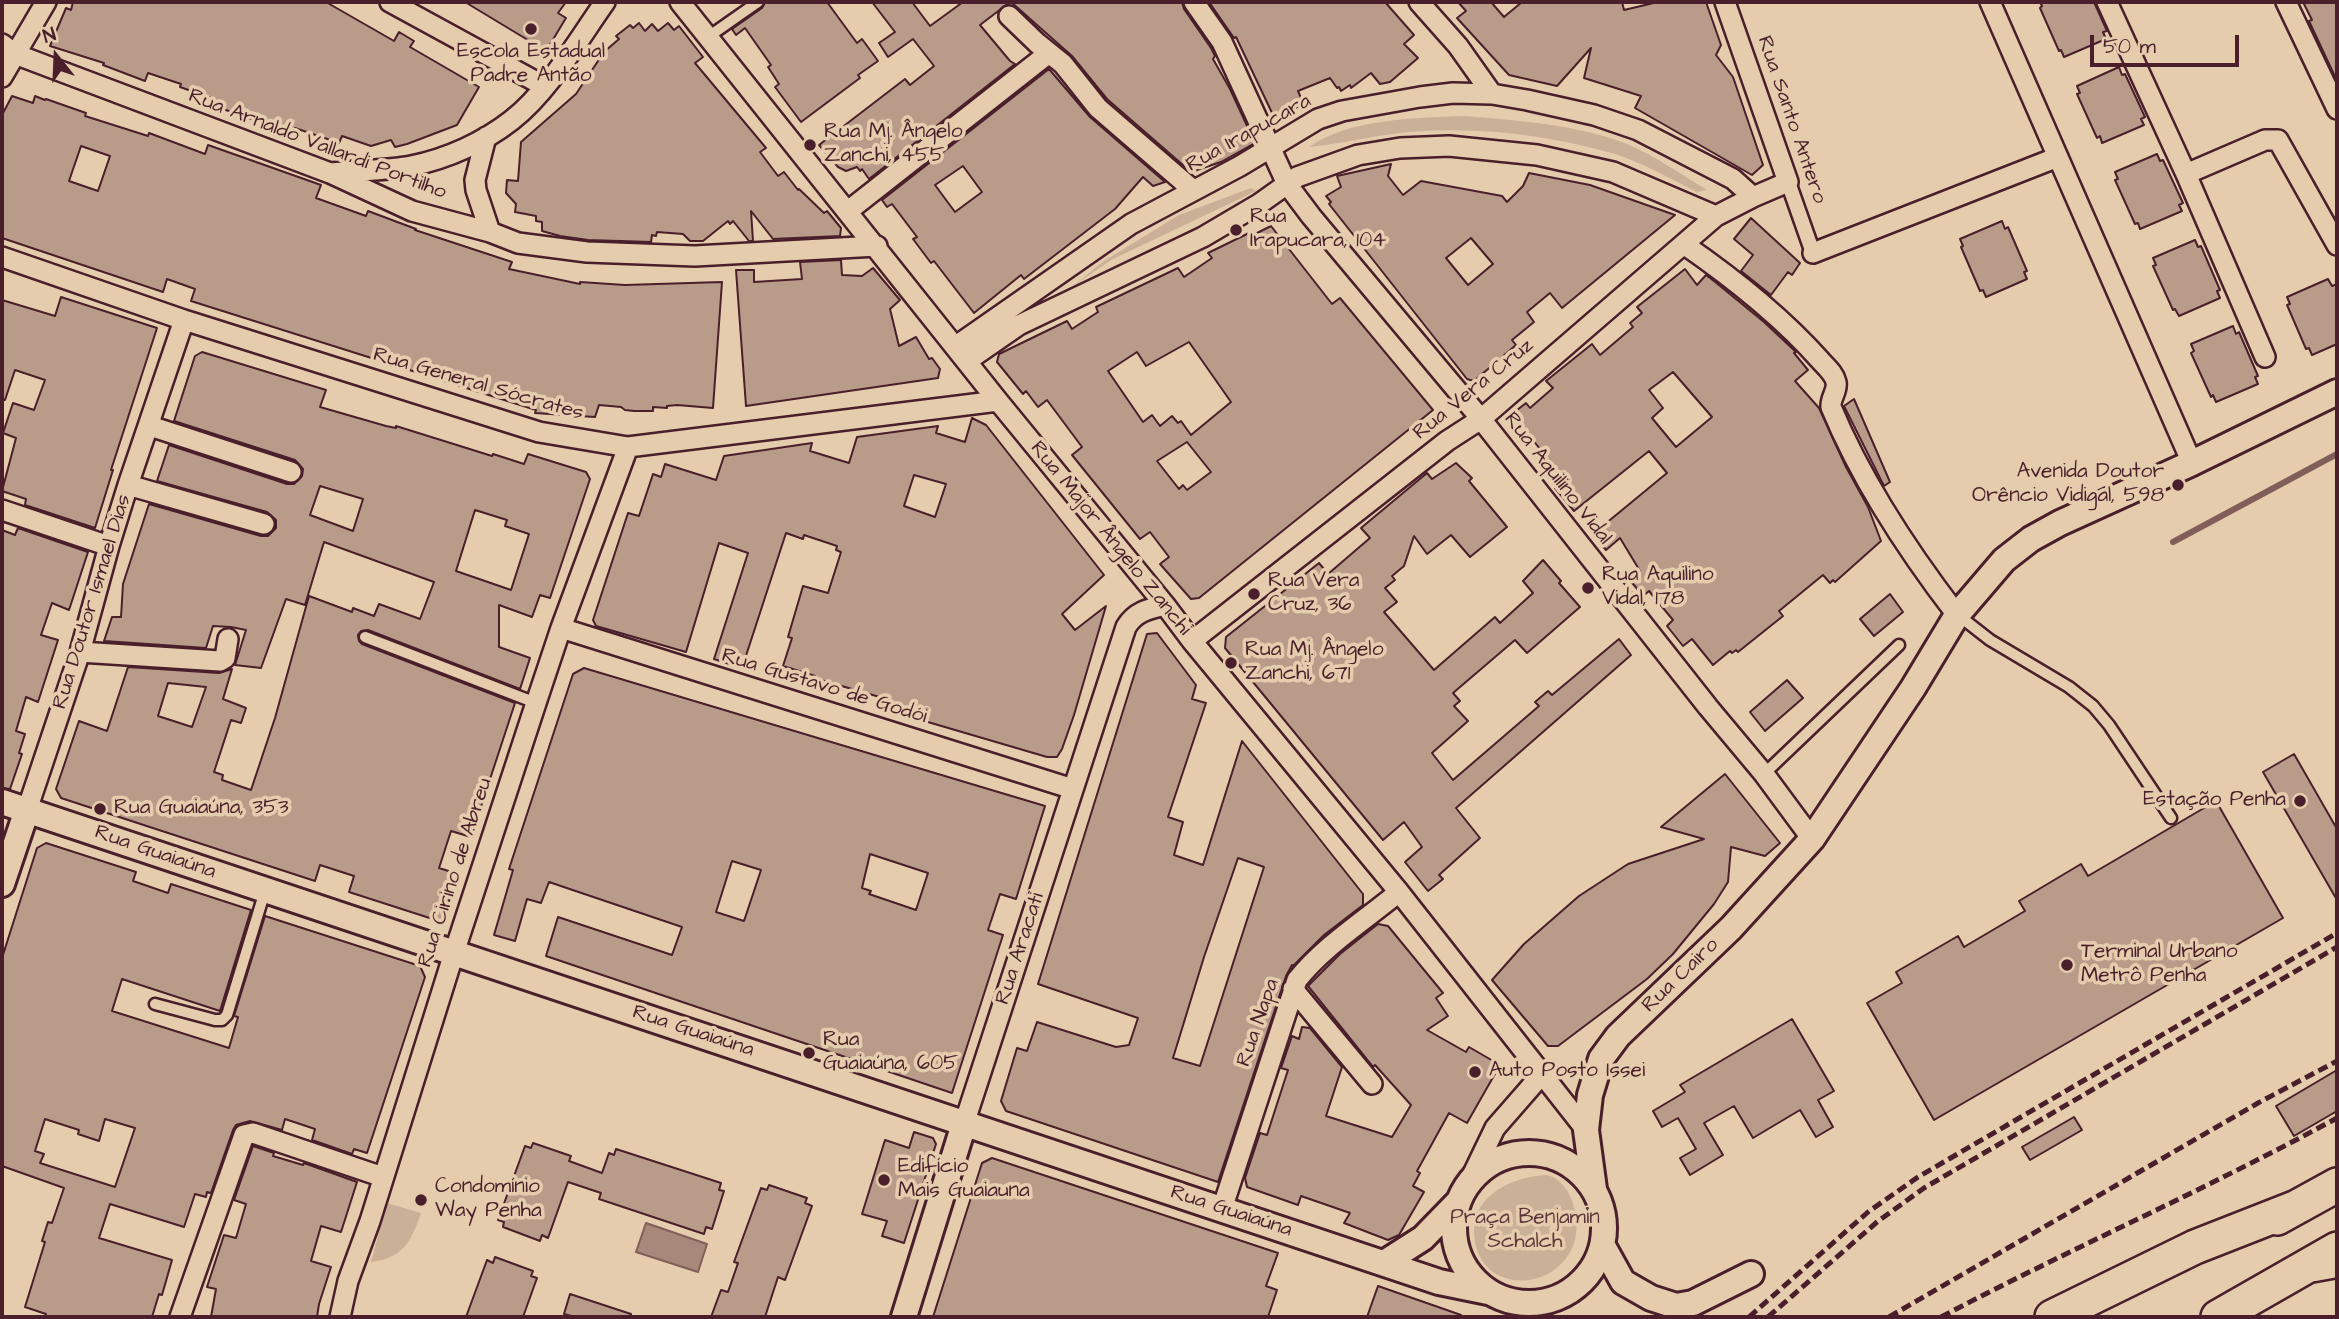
<!DOCTYPE html>
<meta charset="utf-8">
<style>
body{margin:0}
#map{position:relative;width:2339px;height:1319px;overflow:hidden;background:#e4ccad;font-family:"Architects Daughter",sans-serif}
canvas{display:block}
.frame{position:absolute;inset:0;border:4px solid #4a1f2b;pointer-events:none}
.north{position:absolute;left:21px;top:21px;width:70px;height:70px;-webkit-text-stroke:5px #e4ccad;paint-order:stroke;rotate:342deg;font-size:19px;font-weight:700;line-height:28px;text-align:center;color:#4a1f2b}
.north::after{content:'';display:block;margin:auto;width:24px;height:32px;background:#4a1f2b;clip-path:polygon(50% 0,100% 100%,50% 72%,0 100%)}
.scale{position:absolute;left:2090px;top:35px;width:149px;height:32px;box-sizing:border-box;border:4px solid #4a1f2b;border-top:0;padding-left:9px;font-size:21px;line-height:24px;white-space:nowrap;color:#4a1f2b;-webkit-text-stroke:5px #e4ccad;paint-order:stroke}
</style>
<div id="map">
<canvas width="2339" height="1319"></canvas>
<div class="frame"></div>
<div class="north">N</div>
<div class="scale">50 m</div>
</div>
<script>
const ctx = document.querySelector('canvas').getContext('2d');
ctx.lineJoin = 'round';
function fillPath(path, color) {
  ctx.fillStyle = color;
  ctx.fill(path, 'evenodd');
}
function strokePath(path, color, width, dash) {
  ctx.strokeStyle = color;
  ctx.lineWidth = width;
  ctx.lineCap = dash ? 'butt' : 'round';
  ctx.setLineDash(dash || []);
  ctx.stroke(path);
}
function drawText(font, color, halo, rows, align = 'center') {
  ctx.font = font + ' "Architects Daughter",sans-serif';
  ctx.lineWidth = 7;
  ctx.setLineDash([]);
  ctx.textBaseline = 'middle';
  ctx.strokeStyle = halo;
  ctx.fillStyle = color;
  for (const [text, x, y, turn = 0] of rows) {
    ctx.save();
    ctx.translate(x, y);
    ctx.rotate((+turn || 0) * Math.PI / 180);
    ctx.textAlign = isNaN(turn) ? turn : align;
    if (halo) ctx.strokeText(text, 0, 0);
    ctx.fillText(text, 0, 0);
    ctx.restore();
  }
}
const green = new Path2D(`
 M1466,116C1520,121 1576,124 1627,144C1655,156 1681,174 1707,190L1697,192C1671,179 1643,163 1615,154C1550,135 1477,126 1409,132C1375,135 1342,144 1309,147C1350,118 1418,118 1466,116Z
 M1251,188L1256,191L1111,260L1073,286L1104,261L1179,215Z
 M1547,1175C1572,1181 1582,1220 1574,1243C1564,1273 1529,1289 1500,1276C1473,1264 1466,1224 1484,1202C1499,1184 1525,1176 1547,1175Z
 M387,1203L421,1213C411,1242 403,1258 371,1262Z`);
const water = new Path2D(`
 M646,1223L707,1244L698,1272L636,1252Z`);
const stream = new Path2D(`
 M2173,542L2337,454`);
const building = new Path2D(`
 M73,2H326L394,41L399,32L414,41L410,47L479,87L457,125L407,144L395,147L391,140L371,146L342,136L339,143L295,128L293,134L223,109L224,107L213,103L214,99L180,87L181,84L148,73L145,81L103,65L104,63L50,46L66,8L71,10Z
 M465,2H566L558,13L566,18L546,51Z
 M765,2H827L857,43L862,39L878,61L858,75L860,78L801,122L775,87L779,84L768,67L771,65L745,28L736,35L732,29L762,8Z
 M872,2H912L930,26L963,2H1010L980,25L1010,61L1015,64L869,179L862,169L860,171L857,167L846,171L838,167L819,145L905,79L910,85L934,66L913,39L888,57L879,43L895,32Z
 M1011,2H1182L1184,9L1211,48L1215,56L1213,59L1230,89L1255,143L1221,162L1191,172L1107,99L1072,56Z
 M1209,2H1385L1414,35L1404,44L1418,58L1390,82L1380,84L1371,73L1351,88L1350,85L1341,91L1339,87L1337,88L1330,78L1298,91L1304,105L1273,115L1236,37L1234,38Z
 M1458,2H1491L1504,17L1522,2H1622L1624,10L1658,2H1706L1721,45L1716,55L1733,77L1763,165L1752,175L1635,108L1641,96L1584,78L1591,48L1557,86L1509,75L1457,18L1466,11Z
 M2040,2H2094L2107,31L2103,32L2106,39L2064,57L2061,50L2059,51L2040,8L2042,6Z
 M2303,2H2337V81L2309,21L2312,20Z
 M639,23L645,31L652,24L658,31L668,23L674,30L679,26L703,57L695,63L766,148L760,152L778,176L784,172L798,190L799,189L824,213L827,211L841,228L840,236L773,239L751,211L753,241H749L733,221L730,224L728,221L703,241H690L683,234L657,232L656,236L652,235L651,242L588,240L560,236L542,231V222L536,221V216L515,212L516,204L506,193L507,180L518,181L521,142L576,94L604,52L619,39L616,36L630,25L633,28Z
 M2119,67L2122,75L2125,74L2145,117L2141,119L2144,125L2102,143L2100,136L2097,138L2077,94L2080,93L2077,86Z
 M1049,69L1090,117L1165,182L1153,186L1143,177L1115,209L1024,279L1021,275L974,313L934,261L931,263L913,239L917,237L892,204L887,207L882,200ZM963,166L982,192L955,212L935,185Z
 M12,96L33,103L35,96L45,100L46,99L86,113L85,116L148,136L149,133L205,154L208,145L321,185L316,198L366,216L368,211L416,229L415,230L512,262L509,269L580,284V282L625,285L722,282L713,408L677,405L667,406V408L653,407V411H634L625,410L621,407L599,405L595,417L535,413L536,410L191,301L195,289L167,279L163,292L2,238V115ZM81,146L110,156L98,191L69,181Z
 M2157,154L2160,161L2163,160L2183,203L2179,205L2182,211L2140,229L2138,223L2135,224L2115,180L2118,179L2115,172Z
 M1391,164L1388,176L1403,195L1421,181L1502,196L1507,202L1523,186L1529,173L1590,185L1675,215L1562,308L1550,293L1527,312L1534,322L1512,340L1516,345L1474,381L1467,379L1329,204L1331,202L1326,196L1341,187L1337,176ZM1471,238L1493,264L1468,285L1446,258Z
 M1751,218L1800,263L1792,275L1788,272L1771,295L1741,271L1753,255L1734,239Z
 M2002,221L2005,229L2008,227L2027,271L2024,272L2027,279L1986,297L1983,290L1980,291L1961,247L1963,246L1960,239Z
 M1271,226L1332,304L1340,298L1433,410L1199,598L1191,599L1160,564L1169,557L1150,532L1140,539L1072,455L1082,447L1047,400L1038,407L1026,391L1023,394L997,362L999,354L1067,321L1072,329L1098,312L1096,307L1178,268L1184,277L1212,258L1208,253L1249,233L1251,236ZM1189,342L1231,402L1191,435L1181,421L1178,423L1172,416L1160,426L1152,415L1143,422L1108,371L1137,352L1146,366ZM1187,442L1211,472L1187,490L1183,485L1179,489L1157,461Z
 M2195,240L2198,247L2201,246L2220,290L2217,291L2220,298L2179,316L2175,309L2173,310L2153,266L2156,265L2153,258Z
 M841,260L842,275L862,276L873,268L900,300L890,309L899,346L916,337L929,359L932,358L940,369L938,378L746,406L736,270H754V282L802,279L800,262Z
 M1685,269L1697,285L1706,275L1714,281L1764,322L1796,352L1794,353L1808,370L1795,381L1819,408L1846,467L1868,507L1881,541L1835,582L1833,580L1830,583L1823,575L1779,611L1783,616L1738,652L1736,650L1732,653L1730,651L1713,665L1692,639L1683,646L1667,626L1673,620L1649,591L1643,596L1629,579L1640,571L1620,538L1606,550L1593,534L1667,473L1649,451L1574,511L1555,488L1561,483L1540,457L1544,454L1512,414L1526,403L1530,408L1553,388L1546,381L1592,344L1600,355L1633,327L1630,323L1642,313L1637,307ZM1673,372L1712,417L1676,447L1652,418L1663,408L1649,390Z
 M2328,279L2332,286L2337,284V344L2312,355L2309,348L2306,349L2287,305L2290,304L2287,297Z
 M61,297L157,328L111,470H113L95,528L25,505L26,499L2,491L16,438L3,433L13,403L34,410L45,380L15,370L5,400H2V300L55,316Z
 M2233,326L2236,334L2239,332L2258,376L2255,377L2258,384L2216,402L2213,395L2211,397L2191,353L2194,351L2191,344Z
 M202,352L326,390L320,407L386,426L396,428V426L492,456L493,454L524,464L528,454L586,472L590,479L550,598L540,595L532,617L499,605V647L530,658L520,689L368,630L361,631L358,635L359,641L362,644L515,703L471,837L451,831L439,868L458,874L442,922L349,892L354,876L320,865L315,881L61,798L56,789L79,721L107,731L128,667L219,673L232,669L223,699L246,708L241,723L231,720L214,772L223,775L222,780L251,790L275,718L309,596L352,612L353,608L374,616L379,604L420,619L434,582L324,542L305,605L286,599L261,668L235,665L246,630L231,627L213,626L206,648L104,641L112,617H121L123,584L149,504L261,536H268L276,528V520L267,512L157,481L169,445L287,484H294L302,476L303,469L295,460L174,421L195,356ZM320,486L363,499L353,531L310,515ZM475,510L507,520L505,526L529,534L511,590L456,571ZM168,683L206,687L192,727L158,716Z
 M1854,399L1890,482L1884,486L1844,406Z
 M972,418L986,425L1104,575L1062,614L1075,630L1106,606L1074,715L1062,749L1057,757H1047L887,710L890,700L814,678L815,676L783,666L792,638L788,637L803,586L828,593L841,552L836,550L837,546L804,535L803,539L786,533L742,668L714,659L748,553L719,543L686,652L596,626L593,620L628,513L639,516L653,474L661,477L665,464L716,480L724,456L812,443L810,451L849,463L857,437L938,426L936,433L965,442ZM914,475L946,484L935,517L904,506Z
 M1456,463L1472,478L1469,481L1507,527L1470,557L1451,535L1427,554L1414,536L1404,566L1392,576L1395,580L1385,588L1397,602L1384,612L1434,670L1495,617L1500,623L1533,593L1523,581L1543,560L1561,581L1559,583L1580,607L1527,653L1515,640L1453,693L1460,701L1454,706L1468,721L1432,753L1453,780L1539,706L1535,702L1548,691L1552,695L1619,639L1631,655L1456,808L1480,838L1439,875L1443,879L1428,891L1405,862L1422,847L1404,822L1383,840L1225,648L1226,637L1319,563L1328,574L1370,538L1361,528L1427,473L1432,479Z
 M18,528L88,552L69,610L52,603L41,635L58,640L38,702L26,697L16,731L25,734L19,753L22,754L10,789L2,788V530L15,535Z
 M1890,594L1903,612L1874,636L1860,619Z
 M1157,633L1196,685L1192,699L1206,703L1168,817L1183,822L1174,855L1203,865L1242,741L1363,894V905L1324,935L1293,966L1292,965L1286,976L1218,1182L1006,1111L1001,1101L1017,1048L1027,1051L1037,1022L1116,1047L1129,1045L1138,1018L1038,984L1147,634ZM1238,858L1264,867L1200,1066L1173,1058L1204,957Z
 M584,668L1045,806L1016,899L1000,894L988,930L1003,935L952,1093L546,956L558,917L672,955L682,927L549,882L541,903L527,899L515,941L494,935L513,870L509,869L573,674ZM870,854L928,873L916,910L869,894L871,891L862,888ZM732,861L761,870L744,921L716,912Z
 M1787,680L1803,698L1765,731L1750,712Z
 M2294,754L2337,829V900L2263,772Z
 M1725,774L1780,843L1765,856L1731,847L1728,882L1714,904L1673,954L1647,979L1558,1046H1548L1492,980L1524,944L1579,896L1628,864L1704,839L1661,827Z
 M2216,801L2283,918L1934,1120L1867,1003L1902,983L1896,972L1958,936L1964,947L2025,911L2019,901L2081,864L2088,876Z
 M46,843L136,872L133,881L168,893L171,884L251,910L220,1011L122,979L112,1011L229,1048L238,1017L234,1016L265,916L420,966L425,977L367,1153L354,1149L352,1154L312,1140L315,1129L285,1119L282,1130L250,1121L236,1125L233,1130L211,1193L207,1192L206,1197L195,1194L184,1227L110,1204L99,1238L172,1260L162,1295L159,1294L152,1317H45L46,1314L25,1307L45,1242L42,1241L48,1222L52,1223L64,1188L2,1166V958L37,848ZM45,1119L79,1130L78,1134L99,1141L105,1119L135,1128L115,1187L40,1163L44,1154L35,1151Z
 M1378,924L1388,926L1443,993L1436,998L1448,1016L1427,1030L1466,1052L1469,1047L1500,1065L1467,1123L1449,1113L1417,1171L1420,1173L1413,1186L1424,1192L1399,1235L1388,1240L1344,1223L1350,1213L1301,1196L1298,1205L1247,1187L1245,1178L1260,1133L1267,1135L1277,1104L1288,1070L1281,1068L1292,1036L1299,1039L1302,1027L1310,1028L1342,1067L1326,1116L1392,1137L1411,1105L1375,1065L1373,1067L1308,986L1340,954Z
 M1792,1019L1834,1091L1818,1100L1833,1127L1816,1137L1800,1110L1753,1138L1734,1106L1704,1123L1723,1155L1690,1175L1680,1158L1696,1149L1678,1118L1662,1127L1653,1111L1685,1092L1680,1085Z
 M2337,1070V1111L2294,1136L2276,1106Z
 M2074,1117L2082,1130L2030,1160L2022,1147Z
 M914,1132L933,1138L936,1144L904,1243L882,1236L887,1221L862,1214L885,1140L909,1148Z
 M533,1143L571,1156L569,1161L602,1173L609,1153L614,1155L616,1149L721,1183L719,1190L724,1191L712,1229L706,1227L704,1234L599,1199L601,1193L568,1182L548,1238L542,1235L540,1241L503,1227L504,1222L498,1220L525,1146L531,1148Z
 M253,1146L274,1153L273,1156L303,1165L304,1163L357,1182L341,1232L321,1226L311,1261L331,1267L319,1304L317,1317H211L216,1289L207,1287L224,1235L236,1238L246,1204L234,1200Z
 M992,1158L1278,1253L1266,1286L1277,1290L1268,1317H933L982,1163Z
 M769,1185L807,1198L805,1203L812,1206L785,1280L778,1277L765,1317H711L721,1290L728,1292L738,1263L734,1262L761,1188L767,1190Z
 M495,1257L533,1271L531,1276L537,1278L523,1317H466L487,1260L493,1263Z
 M1378,1286L1461,1315L1460,1317H1367Z
 M570,1294L631,1314V1317H575L564,1314Z`);
const service = new Path2D(`
 M708,37L758,2
 M1958,615L1990,640L2069,687L2093,706L2109,725L2171,818
 M365,637L536,703
 M1764,774L1899,645
 M155,1004L215,1020H222L227,1015L265,891
 M2315,1276L2337,1272`);
const pedestrian = new Path2D(`
 M1788,182L1813,253`);
const minor = new Path2D(`
 M390,2L544,86
 M680,2L998,401L1165,605L1192,641L1399,892L1586,1130
 M1194,2L1222,42L1287,184L1311,216L1481,419L1708,707L1764,774L1812,839
 M1419,2L1458,46L1492,94
 M1990,2L2192,463
 M2107,2L2186,174L2265,357
 M2286,2L2337,109
 M1009,16L1037,43L1063,64L1098,108L1193,190
 M2,44L15,54L330,173L412,211L490,232L518,243L587,252L695,256L877,246
 M2,77L46,2
 M486,137L475,180L476,190L490,232
 M331,173C357,170 385,171 411,166C447,159 484,142 512,120C549,91 578,40 605,2
 M2186,174L2265,140H2278L2337,245
 M848,211L1049,53
 M1685,245C1734,279 1780,315 1820,360C1825,366 1834,373 1836,382C1838,391 1830,398 1831,407C1862,482 1907,550 1957,615
 M1813,253L2058,157
 M2,257L184,320L539,432L628,447L998,401
 M956,346L1131,224L1240,166L1318,119L1342,111L1420,97L1453,93L1492,94L1527,100L1594,115L1638,130L1733,179L1753,197
 M967,361L1019,325L1203,237L1259,204L1297,177L1358,155L1400,148L1449,146L1537,155L1613,172L1716,216
 M150,426L291,472
 M128,485L264,524
 M2,510L109,546
 M561,628L1073,789
 M1192,641L1447,441L1481,419L1716,216L1753,197L1788,182L1725,2
 M80,652L220,661L225,658L228,639
 M27,810L80,652L109,546L128,485L184,320
 M1293,989L1372,1084
 M964,1124L1126,627C1135,612 1148,609 1165,605
 M1469,1182L1495,1128L1543,1073
 M1222,1209L1297,980C1324,946 1365,920 1399,892
 M180,1317L244,1135L253,1133L383,1177
 M340,1317L348,1281L370,1221L454,953L536,703L561,628L628,447`);
const tertiary = new Path2D(`
 M2,802L1439,1282L1488,1292
 M2,884L27,810
 M1454 1228a75 75 0 1 1 150 0a75 75 0 1 1-150 0Z
 M1594,1189L1586,1130L1590,1095L1601,1059L1618,1036L1731,928L1812,839L1913,688L1957,615L2004,560L2031,539L2060,523L2192,463L2337,392
 M1603,1246L1623,1282L1651,1298L1676,1306L1693,1303L1751,1274
 M1384,1263L1423,1238L1458,1202
 M904,1317L964,1124`);
const trunk = new Path2D(`
 M2277,1218L2337,1185
 M2052,1317L2195,1247L2297,1207
 M2218,1317L2337,1249`);
const rail = new Path2D(`
 M1749,1317L1868,1212L1918,1177L2337,933
 M1768,1317L1877,1222L1924,1188L2337,947
 M1889,1317L2258,1103L2337,1061
 M1941,1317C2072,1248 2207,1189 2337,1118`);
const markers = [
 [531,29,7,"#4a1f2b"],
 [810,145,7,"#4a1f2b"],
 [1236,230,7,"#4a1f2b"],
 [2178,485,7,"#4a1f2b"],
 [1588,588,7,"#4a1f2b"],
 [1254,594,7,"#4a1f2b"],
 [1231,663,7,"#4a1f2b"],
 [2300,801,7,"#4a1f2b"],
 [100,809,7,"#4a1f2b"],
 [2067,965,7,"#4a1f2b"],
 [809,1053,7,"#4a1f2b"],
 [1475,1072,7,"#4a1f2b"],
 [884,1180,7,"#4a1f2b"],
 [421,1200,7,"#4a1f2b"]
];
const poiNames = [
 ["Escola Estadual",531,53,"center"],
 ["Padre Antão",531,77,"center"],
 ["Rua Mj. Ângelo",824,133],
 ["Zanchi, 455",824,157],
 ["Rua",1250,218],
 ["Irapucara, 104",1250,242],
 ["Avenida Doutor",2164,473,"right"],
 ["Orêncio Vidigal, 598",2164,497,"right"],
 ["Rua Aquilino",1602,576],
 ["Vidal, 178",1602,600],
 ["Rua Vera",1268,582],
 ["Cruz, 36",1268,606],
 ["Rua Mj. Ângelo",1245,651],
 ["Zanchi, 671",1245,675],
 ["Estação Penha",2286,801,"right"],
 ["Rua Guaiaúna, 353",114,809],
 ["Terminal Urbano",2081,953],
 ["Metrô Penha",2081,977],
 ["Rua",823,1041],
 ["Guaiaúna, 605",823,1065],
 ["Auto Posto Issei",1489,1072],
 ["Edifício",898,1168],
 ["Mais Guaiauna",898,1192],
 ["Condomínio",435,1188],
 ["Way Penha",435,1212]
];
const streetNames = [
 ["Rua Santo Antero",1791,120,71],
 ["Rua Irapucara",1249,134,-29],
 ["Rua Arnaldo Vallardi Portilho",317,145,21],
 ["Rua General Sócrates",478,385,16],
 ["Rua Vera Cruz",1474,390,-39],
 ["Rua Aquilino Vidal",1557,479,52],
 ["Rua Major Ângelo Zanchi",1110,539,51],
 ["Rua Doutor Ismael Dias",93,602,-73],
 ["Rua Gustavo de Godói",824,687,17],
 ["Rua Guaiaúna",155,853,19],
 ["Rua Cirino de Abreu",456,873,-72],
 ["Rua Aracati",1021,949,-72],
 ["Rua Cairo",1681,976,-44],
 ["Rua Napa",1259,1023,-71],
 ["Rua Guaiaúna",693,1032,18],
 ["Rua Guaiaúna",1231,1212,18]
];
const parkNames = [
 ["Praça Benjamin",1525,1219],
 ["Schalch",1525,1243]
];
fillPath(green, '#cbb098');
fillPath(water, '#a8887a');
strokePath(water, '#825e5a', 2);
strokePath(stream, '#825e5a', 6);
fillPath(building, '#b99b89');
strokePath(building, '#4a1f2b', 2);
strokePath(service, '#4a1f2b', 15);
strokePath(pedestrian, '#4a1f2b', 19);
strokePath(minor, '#4a1f2b', 24);
strokePath(tertiary, '#4a1f2b', 30);
strokePath(trunk, '#4a1f2b', 38);
strokePath(service, '#e4ccad', 10);
strokePath(pedestrian, '#e4ccad', 14);
strokePath(minor, '#e4ccad', 19);
strokePath(tertiary, '#e4ccad', 24);
strokePath(trunk, '#e4ccad', 33);
strokePath(rail, '#4a1f2b', 5, [10, 5]);
for (const [x, y, r, color] of markers) {
  const dot = new Path2D();
  dot.arc(x, y, r, 0, 2 * Math.PI);
  ctx.fillStyle = color;
  ctx.fill(dot);
  strokePath(dot, '#e4ccad', 2.5);
}
drawText('21px', '#4a1f2b', '#e4ccad', poiNames, 'left');
drawText('21px', '#4a1f2b', '#e4ccad', streetNames);
drawText('21px', '#5d353b', '#e4ccad', parkNames);
</script>
